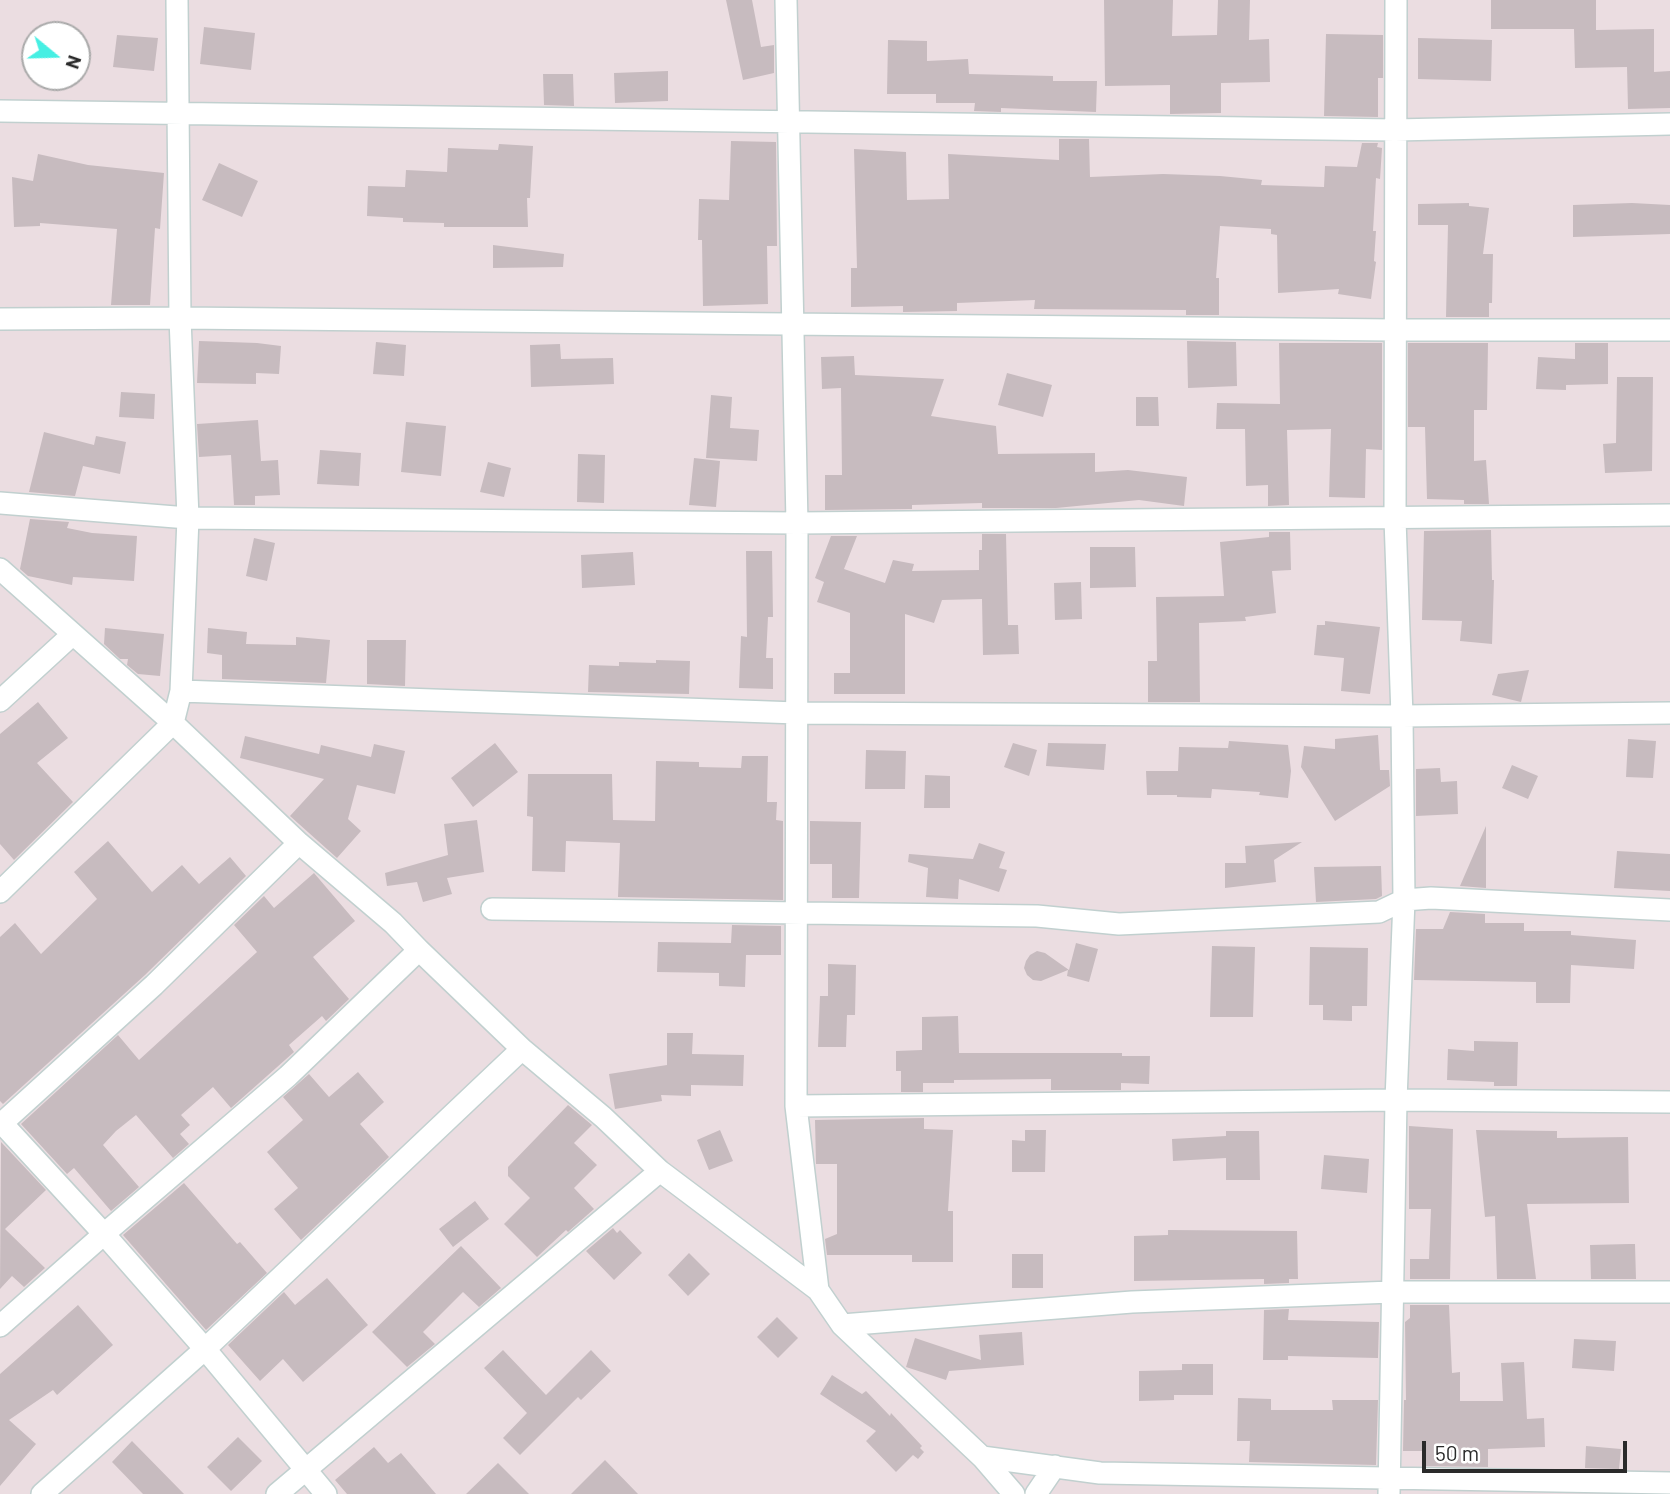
<!DOCTYPE html>
<style>
body{margin:0}
#map{position:relative;width:1670px;height:1494px;overflow:hidden;background:#ebdde1;font-family:Barlow,sans-serif}
canvas{display:block}
.north{position:absolute;left:21px;top:21px;width:70px;height:70px;box-sizing:border-box;background:#fff;border:2px solid #aaa;border-radius:50%;rotate:109deg;font-size:19px;font-weight:700;line-height:28px;text-align:center;color:#2a2a2a}
.north::after{content:'';display:block;margin:auto;width:24px;height:32px;background:#46efe3;clip-path:polygon(50% 0,100% 100%,50% 72%,0 100%)}
.scale{position:absolute;left:1422px;top:1441px;width:205px;height:32px;box-sizing:border-box;border:4px solid #2a2a2a;border-top:0;padding-left:9px;font-size:21px;line-height:24px;white-space:nowrap;color:#2a2a2a;-webkit-text-stroke:5px #fff;paint-order:stroke}
</style>
<div id="map">
<canvas width="1670" height="1494"></canvas>
<div class="north">N</div>
<div class="scale">50 m</div>
</div>
<script>
const ctx = document.querySelector('canvas').getContext('2d');
ctx.lineJoin = 'round';
function fillPath(path, color) {
  ctx.fillStyle = color;
  ctx.fill(path, 'evenodd');
}
function strokePath(path, color, width, dash) {
  ctx.strokeStyle = color;
  ctx.lineWidth = width;
  ctx.lineCap = dash ? 'butt' : 'round';
  ctx.setLineDash(dash || []);
  ctx.stroke(path);
}
const building = new Path2D(`
 M726,0H752L761,47L774,45V73L743,80Z
 M1104,0H1173L1172,36L1217,35L1218,0H1250L1249,40L1269,39L1270,82L1221,83V113L1170,114V85L1105,86Z
 M1491,0H1596V30L1654,29V72L1670,71V108L1628,109L1627,67L1575,68L1574,29H1491Z
 M204,27L255,33L251,70L200,64Z
 M1326,34L1383,35V78H1378V117L1324,116Z
 M117,35L158,38L154,71L113,67Z
 M1418,38L1492,40L1491,81L1418,79Z
 M888,40L927,41V61L968,59L969,74L1053,76V81H1097L1096,112L1001,108V112L974,111L975,103H936V94H887Z
 M668,71V101L615,103L614,73Z
 M543,74H573L574,106L544,105Z
 M1059,139H1089L1090,177L1163,174L1220,176L1262,180L1261,185L1324,187L1325,166L1357,167L1362,143H1378L1377,147L1382,148L1380,179L1376,178L1373,231H1376L1374,261L1376,262L1371,299L1338,294L1339,289L1278,293L1277,235L1271,234V229L1220,226L1216,278H1219V315H1186V310L1034,309L1035,300L957,303V311L903,312V306L851,307V268H857L854,149L906,152L907,200L949,199L948,154L1059,160Z
 M731,141L776,142L777,246H767L768,304L703,306L702,240H698L699,199L729,200Z
 M499,144L533,146L530,198H527L528,227H444V223L403,222V218L367,216L368,186L405,187L406,170L447,172L448,148L498,150Z
 M38,154L88,165L164,173L160,229L155,228L150,305H111L117,229L40,223V226L14,227L12,177L33,181Z
 M219,163L258,181L242,217L202,200Z
 M1469,203V206L1489,208L1483,254H1493L1492,303H1489V317H1446L1448,225H1418V204Z
 M1632,203L1670,205V234L1573,237V205Z
 M493,245L564,254L563,267L493,268Z
 M199,341L257,343L281,346L279,374L256,373V384L197,383Z
 M1187,341L1236,342L1237,386L1188,388Z
 M376,342L406,345L404,376L373,374Z
 M1279,343H1382V450L1366,449L1365,498L1329,497L1331,429L1287,430L1289,505L1268,506V485L1246,486L1245,429H1216L1217,403L1280,404Z
 M1408,343H1488L1487,410H1474V461L1486,460L1489,504H1464V500L1427,499L1425,427H1408Z
 M1575,343H1608V384L1566,385V390L1536,389L1538,357L1575,359Z
 M560,344L561,359L613,358L614,384L531,387L530,345Z
 M854,356L855,375L944,379L931,416L996,426L998,454L1095,453V472L1128,470L1187,477L1184,506L1139,500L1056,508H982V503L912,505V509L825,510V475H842L841,388L822,389L821,357Z
 M1007,373L1052,385L1043,417L998,405Z
 M1617,377H1653L1652,471L1605,473L1603,444L1616,443Z
 M121,392L155,394L154,419L119,417Z
 M711,395L732,397L730,428L759,430L757,461L706,458Z
 M1136,397H1158L1159,426H1136Z
 M258,420L261,461L278,460L280,495L255,496V505H234L231,455L199,457L197,424Z
 M406,422L446,426L441,476L401,472Z
 M44,432L94,445L96,436L126,442L120,474L83,466L75,496L29,492Z
 M320,450L361,453L359,486L317,484Z
 M578,454L605,455L604,503L577,502Z
 M694,458L720,461L716,507L689,505Z
 M488,462L511,468L504,497L480,492Z
 M30,519L69,522L67,528L92,533L137,536L134,581L73,577L72,585L28,576L20,569Z
 M1491,530L1492,580H1494L1492,644L1460,641L1462,621L1422,620L1424,531Z
 M1269,532H1290L1291,570L1272,571L1276,613L1245,617L1246,621L1199,623L1200,702H1148V661H1157L1156,597L1224,596L1220,542L1269,537Z
 M982,534H1006L1008,625H1018L1019,654L983,655L982,599L942,600L934,623L905,614V694H834V673H850V613L817,602L824,582L815,578L831,536H857L844,569L885,583L893,560L914,564L912,571L979,570V550H982Z
 M254,538L275,543L267,581L246,576Z
 M1090,547H1135L1136,587L1090,588Z
 M746,551H772L773,617H768L766,658H773V689L739,688L741,636L747,637Z
 M633,552L635,585L582,588L581,555Z
 M1081,582L1082,619L1055,620L1054,583Z
 M1325,621L1380,627L1370,694L1341,691L1344,658L1314,655L1317,625H1325Z
 M105,628L164,634L160,676L138,674L127,665L128,659H120L104,644Z
 M208,628L247,632L246,644L296,645V637L330,640L326,683L222,679V655L207,653Z
 M367,640H406L405,686L367,684Z
 M656,660L690,661L689,694L588,692L589,665L619,666V662L656,663Z
 M1529,670L1521,702L1492,695L1498,674Z
 M38,702L68,738L37,763L73,802L14,860L0,844V734Z
 M1378,735L1380,770H1389L1390,786L1335,821L1301,767L1304,746L1335,749V739Z
 M245,736L319,754L321,745L371,757L374,744L405,751L395,794L357,785L348,819L361,831L337,858L290,816L324,779L240,758Z
 M1628,739L1656,741L1653,778L1626,777Z
 M1229,741L1288,745L1291,771L1288,798L1259,795L1260,792L1212,789L1211,798L1177,797V795H1147L1146,771H1178L1179,747L1228,748Z
 M495,743L518,772L473,807L451,778Z
 M1013,743L1037,750L1029,776L1004,767Z
 M1048,743L1106,744L1104,770L1046,766Z
 M866,750L906,751L905,789H865Z
 M742,756H768L767,802H777L776,820L783,821V900L618,897L620,843L566,841L565,872L532,871L533,817L527,816L528,774H612L613,820L655,821L656,761L699,762V767L741,768Z
 M1512,765L1538,776L1528,799L1502,788Z
 M1440,768L1441,782L1457,781L1458,814L1416,816V769Z
 M925,775L950,776V808H924Z
 M477,820L484,872L447,878L452,894L423,902L417,882L387,886L385,873L448,855L444,824Z
 M810,821L861,822L859,898H832V864H810Z
 M1486,826V888L1460,886Z
 M108,841L152,892L182,865L199,884L230,857L246,876L145,975L3,1104L0,1101V937L15,923L41,954L97,899L74,872Z
 M1302,842L1274,860L1276,882L1225,888V863H1246L1245,846Z
 M979,843L1005,852L999,868L1007,870L999,892L959,879L958,899L926,897L928,868L908,862L909,854L973,859Z
 M1617,851L1670,854V891L1614,888Z
 M1381,866L1382,896L1376,899L1316,902L1314,867Z
 M314,873L355,921L313,957L349,999L326,1021L322,1016L289,1045L294,1052L231,1108L213,1087L181,1115L190,1125L180,1134L189,1144L173,1158L136,1115L116,1131L103,1145L139,1187L111,1211L74,1168L67,1174L21,1124L118,1035L139,1060L257,952L234,925L264,896L274,908Z
 M1450,912L1485,914V923H1524V931H1571V935L1636,940L1634,969L1571,965L1570,1003H1536V982L1414,980L1416,929H1443Z
 M732,925L781,926V955H746L745,987L719,986V973L657,972L658,942L731,943Z
 M1076,943L1098,949L1089,982L1067,976L1068,970L1041,981L1033,980L1027,975L1024,968L1026,961L1030,955L1037,951L1045,953L1069,970Z
 M1212,946L1255,947L1253,1017H1210Z
 M1310,947L1368,948L1367,1006H1352V1021L1323,1020V1005H1309Z
 M828,964L856,965L855,1015H847L846,1047H818L820,996H828Z
 M958,1016L959,1053H1122V1056H1150L1149,1084L1121,1083V1090H1051V1079L954,1080V1083H923V1092H901V1071H896V1051L922,1050V1017Z
 M667,1033H693L692,1054L744,1055L743,1086L691,1085V1096L661,1095L662,1101L615,1109L609,1074L667,1065Z
 M1474,1041L1518,1042L1517,1086H1494V1082L1447,1080L1448,1049L1474,1051Z
 M358,1072L384,1102L360,1124L389,1157L301,1240L274,1209L298,1188L267,1152L303,1120L283,1097L309,1074L329,1097Z
 M568,1105L592,1125L574,1143L597,1165L574,1188L594,1209L568,1232L566,1230L537,1257L504,1224L530,1198L508,1176V1167Z
 M924,1118V1129L953,1130L948,1211H953V1262H912V1255H827L825,1239L837,1234V1164H816L815,1120Z
 M1409,1126L1453,1129L1450,1279H1410V1259H1429L1431,1209H1409Z
 M720,1130L733,1161L709,1170L697,1140Z
 M1025,1130H1046L1045,1172H1012V1140L1025,1141Z
 M1476,1130L1557,1131V1138L1628,1137L1629,1203L1527,1204L1536,1279H1497L1495,1216L1485,1217Z
 M1226,1131H1259L1260,1180H1226V1158L1173,1161L1172,1139L1226,1136Z
 M1,1142L46,1190L5,1229L45,1268L24,1287L12,1276L0,1289Z
 M1324,1155L1369,1159L1367,1193L1321,1189Z
 M184,1183L237,1244L240,1242L267,1273L206,1330L123,1235Z
 M475,1201L489,1219L453,1247L439,1229Z
 M613,1228L617,1233L620,1230L642,1253L614,1280L586,1251Z
 M1168,1230L1297,1231L1298,1279H1289V1283L1264,1284V1279L1134,1281V1236L1168,1235Z
 M1629,1244H1635L1636,1279H1591L1590,1245Z
 M461,1246L501,1288L479,1307L463,1292L423,1332L435,1344L407,1367L372,1332Z
 M689,1253L710,1274L688,1296L668,1275Z
 M1012,1254H1043V1288H1012Z
 M327,1278L368,1325L303,1382L283,1359L260,1381L228,1345L284,1292L295,1305Z
 M78,1305L113,1345L57,1395L53,1390L9,1420L36,1444L0,1486V1374Z
 M1410,1305H1449L1452,1373L1460,1372V1401H1503L1501,1363L1524,1362L1527,1419L1544,1418L1545,1447L1488,1449V1467L1425,1466V1451H1403L1404,1400H1406L1405,1322L1410,1318Z
 M1289,1309L1288,1320L1379,1322L1378,1358L1288,1356V1360H1263L1264,1310Z
 M777,1317L798,1338L778,1358L757,1337Z
 M1022,1332L1024,1365L949,1371L946,1380L906,1367L915,1338L981,1360L979,1335Z
 M1574,1339L1616,1341L1614,1371L1572,1368Z
 M503,1350L546,1395L591,1350L611,1371L581,1400L578,1397L520,1455L503,1438L527,1413L484,1368Z
 M1182,1364H1213V1395H1174V1400L1139,1401V1371L1182,1370Z
 M832,1375L862,1394L866,1391L890,1416L891,1413L922,1446L920,1448L924,1452L918,1459L913,1455L896,1472L866,1441L876,1431L820,1394Z
 M1238,1398L1271,1399V1410H1333L1332,1400H1378L1376,1465L1249,1462L1250,1441H1237Z
 M238,1437L262,1461L231,1491L207,1467Z
 M132,1441L184,1494H143L112,1462Z
 M1586,1446L1621,1449L1619,1469L1585,1468Z
 M374,1447L388,1463L401,1453L436,1494H347L335,1480Z
 M605,1460L638,1494H571Z
 M498,1463L529,1494H466Z`);
const minor = new Path2D(`
 M786,0L797,523L796,1106L818,1290
 M0,111L1395,130L1670,124
 M0,319L180,318L1394,330H1670
 M0,503L188,518L797,523L1670,515
 M0,569L173,723L299,843L393,923L419,950L522,1049L603,1117L660,1171L818,1290L842,1325L982,1457L1014,1494
 M181,691L797,713L1402,716L1670,713
 M0,701L73,634
 M0,892L173,723L181,691L188,518L180,318L177,0
 M492,909L1037,916L1119,924L1379,912L1404,900L1431,898L1670,910
 M796,1106L1396,1100L1670,1102
 M0,1121L104,1234L205,1349L326,1494
 M0,1125L154,985L299,843
 M842,1325L1132,1302L1392,1292H1670
 M0,1326L104,1234L288,1076L419,950
 M982,1457L1100,1473L1670,1483
 M42,1494L205,1349L522,1049
 M277,1494L660,1171
 M1036,1494L1055,1466
 M1389,1494L1396,1100L1404,900L1402,716L1395,519L1396,0`);
fillPath(building, '#c7bbbf');
strokePath(minor, '#c1d0cf', 24);
strokePath(minor, '#fff', 21);
</script>
